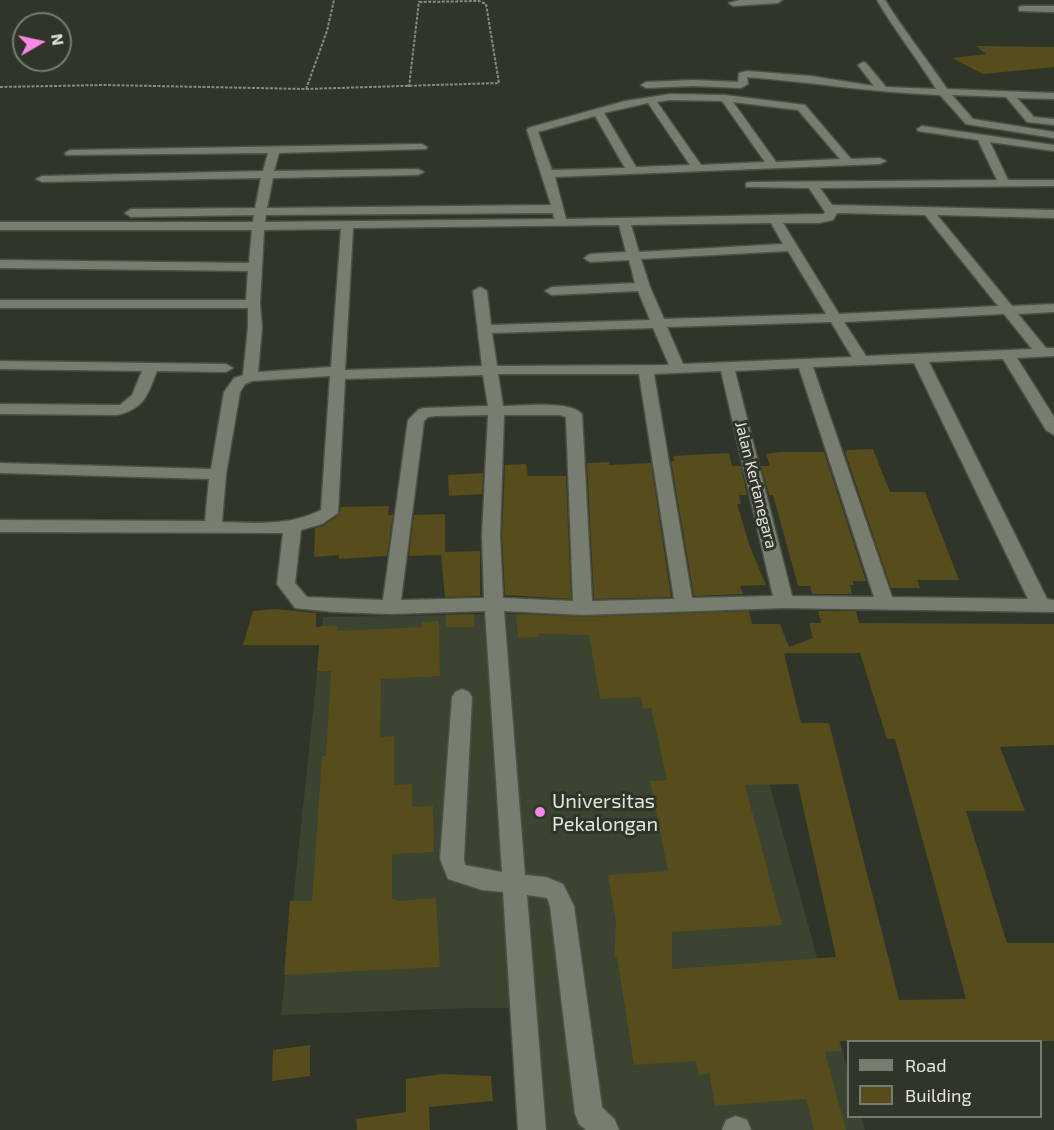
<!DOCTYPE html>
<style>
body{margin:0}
#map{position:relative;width:1054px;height:1130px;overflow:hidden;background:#2f3528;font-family:"Exo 2",sans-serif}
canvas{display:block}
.legend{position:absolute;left:847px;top:1040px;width:195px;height:78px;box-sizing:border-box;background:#2f3528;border:2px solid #777c71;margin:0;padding:8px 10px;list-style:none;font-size:18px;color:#e2e6de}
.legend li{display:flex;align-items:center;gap:12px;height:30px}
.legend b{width:30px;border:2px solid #777c71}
.north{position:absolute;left:12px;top:12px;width:60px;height:60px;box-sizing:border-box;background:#2f3528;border:2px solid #777c71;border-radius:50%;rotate:81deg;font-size:16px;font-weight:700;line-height:24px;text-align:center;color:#e2e6de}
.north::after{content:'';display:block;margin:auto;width:21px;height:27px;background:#fa87e7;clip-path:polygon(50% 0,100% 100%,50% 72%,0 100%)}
</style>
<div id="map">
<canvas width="1054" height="1130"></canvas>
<ul class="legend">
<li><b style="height:8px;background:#777d6f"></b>Road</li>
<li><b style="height:16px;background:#564c1c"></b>Building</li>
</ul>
<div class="north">N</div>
</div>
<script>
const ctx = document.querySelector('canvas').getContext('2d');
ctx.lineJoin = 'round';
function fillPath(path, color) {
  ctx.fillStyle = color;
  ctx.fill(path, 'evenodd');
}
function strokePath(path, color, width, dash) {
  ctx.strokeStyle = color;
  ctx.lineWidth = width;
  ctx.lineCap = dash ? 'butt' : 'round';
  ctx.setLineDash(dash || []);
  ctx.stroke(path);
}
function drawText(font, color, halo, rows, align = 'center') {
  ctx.font = font + ' "Exo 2",sans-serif';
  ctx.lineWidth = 6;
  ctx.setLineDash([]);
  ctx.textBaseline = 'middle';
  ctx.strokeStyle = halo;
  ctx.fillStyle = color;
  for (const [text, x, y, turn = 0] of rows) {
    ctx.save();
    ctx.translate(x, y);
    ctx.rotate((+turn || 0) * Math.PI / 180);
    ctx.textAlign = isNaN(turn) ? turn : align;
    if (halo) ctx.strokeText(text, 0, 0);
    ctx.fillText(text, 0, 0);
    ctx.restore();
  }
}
const built = new Path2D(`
 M722,611L848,1070V1116L861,1117L865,1130H544L537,1008H470L281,1015L323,617Z`);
const building = new Path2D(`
 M976,46L1054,47V67L983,74L952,58L986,54Z
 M873,449L890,492H925L959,580H917L920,588H891L845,452H847L846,450Z
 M780,452H824L866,581H853V585H850L852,594H812L810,586H798L773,495H769L761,466H770L766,454Z
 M729,453L732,466H741L747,495H739L741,504H737L750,547L766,585L740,586L743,594L694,596L671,461H674L673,456Z
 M609,462V465L651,463L671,597L594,599L587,463Z
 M526,464L528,476H566L571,599L505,595L502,536L505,465Z
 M483,473L482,494L449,496L448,475Z
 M389,506L388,515H393L387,556L339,559V555L314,557L315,528L323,526L339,515L341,507Z
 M445,514V552L480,551V596L445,597L441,555L409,556L414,515Z
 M275,609L316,613V627L337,625L338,631L421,627L422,622L439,621L440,676L381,679L380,737L394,736V785L412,784V807L433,806L434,852L392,854V899H396V901L436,898L440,967L284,975L290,901H312L322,756H326L331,671H317L319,645H243L253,611Z
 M749,611L752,624H780L789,647L813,638L809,623H821L818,611H856L859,623L1054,624V745L1000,747L1025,811H966L1007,943H1054V1041H839L842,1051L825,1052L846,1130H814L806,1099L715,1106L709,1073L699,1075L696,1061L634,1065L617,957H614L616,923L608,875L668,871L650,781L667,780L651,708L643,709L641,697L600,699L589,635L539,634L540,637L518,638L516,614L583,617ZM784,653H860L887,739H895L966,999L899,1000L829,723H801ZM798,784L836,957L672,969V932L782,925L745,785Z
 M474,614V627H446V615Z
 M310,1045V1076L272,1081L273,1050Z
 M442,1074L491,1076L493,1101L429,1107L430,1130H357L356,1119L406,1112V1079Z`);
const path = new Path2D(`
 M0,87L105,85L306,89L327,31L334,0
 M409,87L419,1
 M306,89L499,83L486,4L479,1L419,2`);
const minor = new Path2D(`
 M740,0H782L778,3L733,6L729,3Z
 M877,0H885C904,31 927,59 947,89L1054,93V99L1017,98L1034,117L1054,119V125L1027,122L1006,97L952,95L973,119L1054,132V138L966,124L940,95C875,93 812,82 747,77L748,84L741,88L693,86L646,88L641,85L646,82L693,80L738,82L739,73L747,71L811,76L874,86L858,65L863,62L866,63L886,87L936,89C917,58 895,31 877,0Z
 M1022,6H1054V12L1019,11V7Z
 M670,94L725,95L805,105L851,159L880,158L886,161L880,164L555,177L566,219L824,214L825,212L809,188L746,187V183L750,182L997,180L978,140L918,131L917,129L922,126L1054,145V151L990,142L1008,180H1054V186L820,188L832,205L1054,210V218L937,215L1012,306L1054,304V312L1018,314L1046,348H1054V356L1017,358L1054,417V435L1046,430L1003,359L929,362L1047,599L1054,600V612L784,608L583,615L504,611L525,875L546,877L563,884L574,906L602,1107L615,1120L619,1130H586L579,1124L575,1114L550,906L547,898L527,895L546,1130H518L503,892L482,890L448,879L440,859L452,697L455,692L462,689L469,692L472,697L464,859L465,865L502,872L485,611L391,614L334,612L295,608L277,584L283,533L0,532V520L205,521L209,479L0,473V463L211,469L224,392L234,378L243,375L248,327V308H0V300H246L248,271L0,268V260L249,263L252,230H0V222H253L254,215L131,217L125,213L131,209L255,208L261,178L42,182L36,179L42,176L263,171L268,153L66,155L65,153L70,150L422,144L427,147L426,149L279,153L274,171L418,169L424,172L418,175L273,178L267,208L551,205L527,130L528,128L625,101ZM670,100L722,101L765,162L701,165L657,102ZM733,102L798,110L840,159L776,162ZM648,103L690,165L636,167L604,113ZM595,116L625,168L552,170L538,132ZM553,213L554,219L265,222L266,215ZM837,213L925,215L998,306L839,314L783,223H819L833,220ZM771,223L783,244L639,252L631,225ZM619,225L626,252L590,254L584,258L590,262L629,260L635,283L552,287L545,291L552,295L638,291L650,320L491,325L487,291L480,287L473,291L482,366L345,370L353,228ZM341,229L331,367L258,372L262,327L260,304L264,230ZM788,251L826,314L664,319L650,287L641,259ZM1004,314L1032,349L866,356L844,322ZM831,322L852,357L683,364L667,327ZM653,328L669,365L497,366L492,333ZM914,363L1028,599L892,597L813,367ZM799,368L874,597L792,596L735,371ZM721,371L773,596L692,598L654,374ZM498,374H639L674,599L592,601L582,414C570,400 521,406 503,406ZM483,375L488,406L423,408L418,410L408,420L383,600L307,597L295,583L301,530L322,524L338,513L345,379ZM330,376L321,510C290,526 256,523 222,522L226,474L240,392L245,384L252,381ZM488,415L482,536L484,598L401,600L424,421L428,417L436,416ZM504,415H560L566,417L573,601L503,598L500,536Z
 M0,361L226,364L233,368L226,372L157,371C147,396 145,408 117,415L0,414V404L120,405L132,395L142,371L0,369Z
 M736,1116L747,1120L751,1130H722L726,1120Z`);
const markers = [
 [540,812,6,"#fa87e7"]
];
const streetNames = [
 ["Jalan Kertanegara",756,485,76]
];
const nearPoinames = [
 ["Universitas",552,801],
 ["Pekalongan",552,824]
];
fillPath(built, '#3b4331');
fillPath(building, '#564c1c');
strokePath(minor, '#4c5146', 3);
strokePath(path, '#878c82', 2, [3, 1.5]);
fillPath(minor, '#777d6f');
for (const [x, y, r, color] of markers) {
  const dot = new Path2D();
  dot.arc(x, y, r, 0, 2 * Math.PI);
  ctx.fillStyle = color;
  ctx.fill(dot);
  strokePath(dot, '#2f3528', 2);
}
drawText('16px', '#e2e6de', '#2f3528', streetNames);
drawText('20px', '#e2e6de', '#2f3528', nearPoinames, 'left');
</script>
